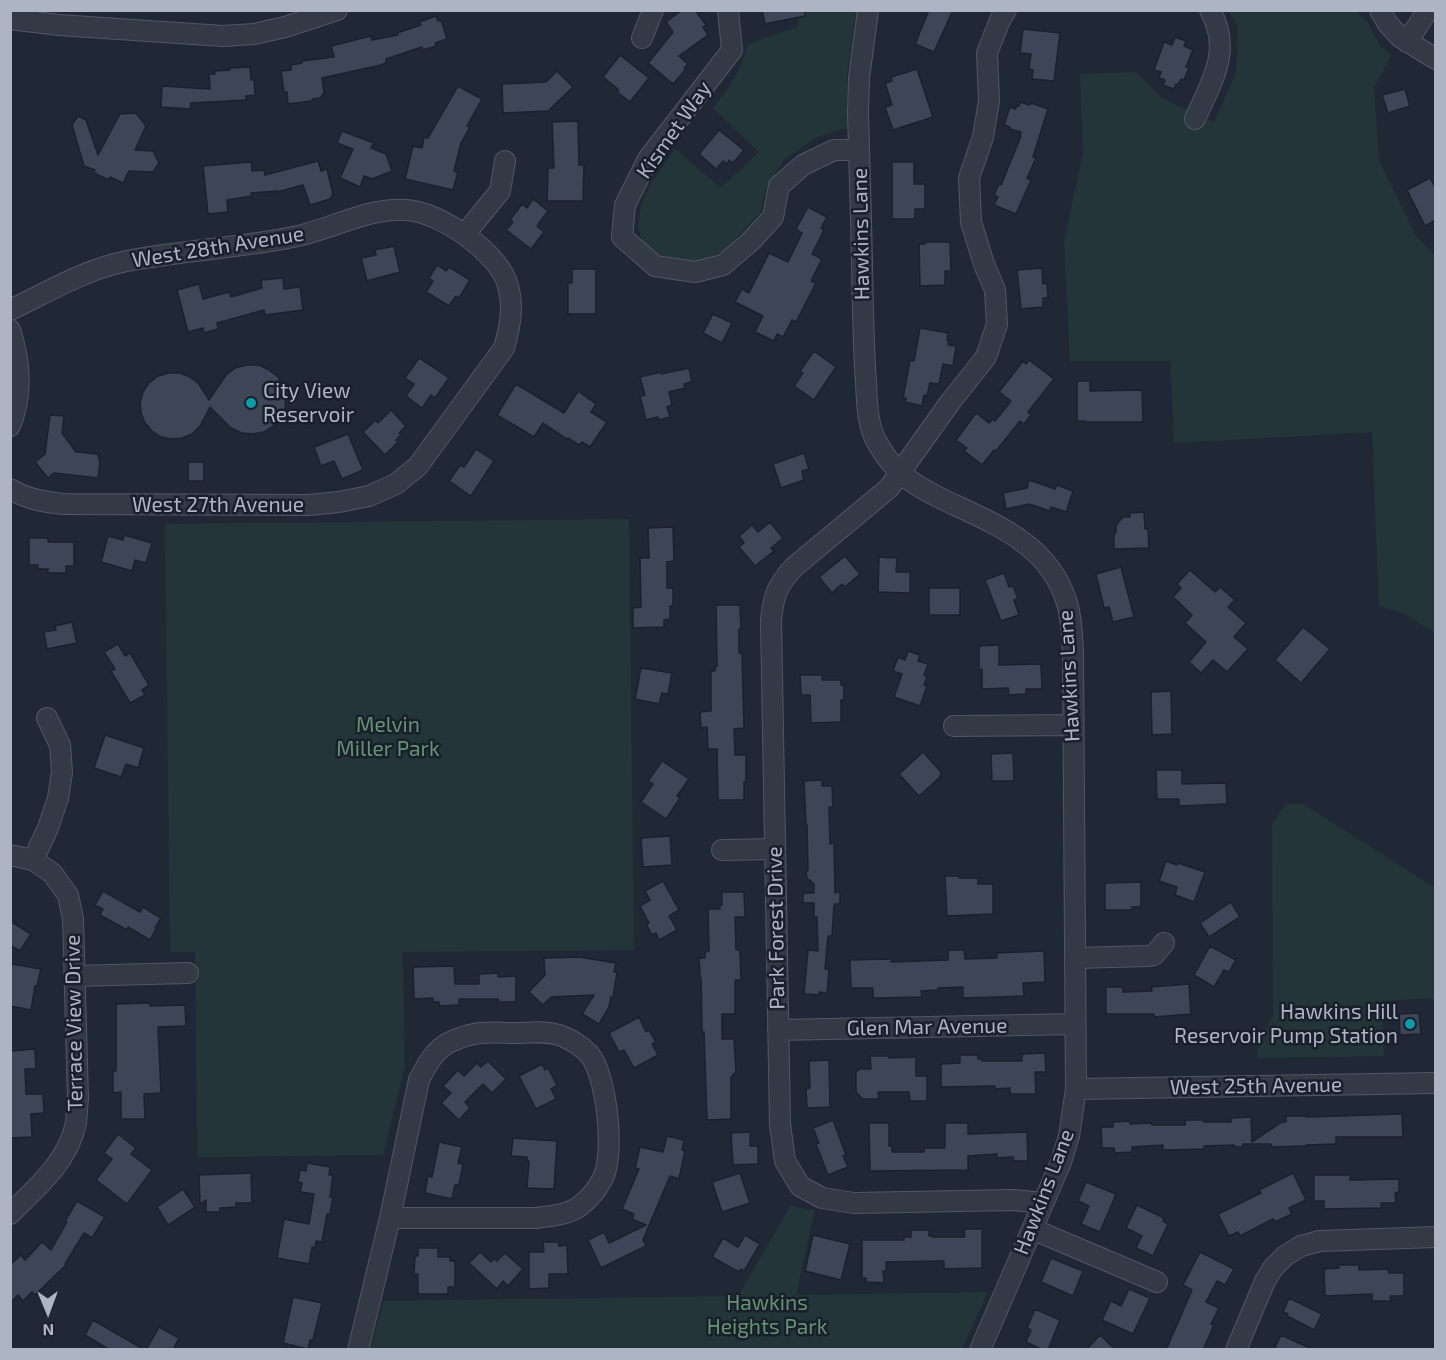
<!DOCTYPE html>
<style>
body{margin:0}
#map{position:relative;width:1446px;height:1360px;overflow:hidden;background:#202836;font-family:"Exo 2",sans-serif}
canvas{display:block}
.frame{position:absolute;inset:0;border:12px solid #adb4c3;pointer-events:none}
.north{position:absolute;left:18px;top:1282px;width:60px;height:60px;-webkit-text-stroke:4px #191f2b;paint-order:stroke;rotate:179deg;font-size:16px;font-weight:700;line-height:24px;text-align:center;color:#adb4c3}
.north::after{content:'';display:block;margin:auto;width:21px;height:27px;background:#adb4c3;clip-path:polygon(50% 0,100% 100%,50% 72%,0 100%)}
</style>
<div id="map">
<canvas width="1446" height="1360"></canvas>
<div class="frame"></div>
<div class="north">N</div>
</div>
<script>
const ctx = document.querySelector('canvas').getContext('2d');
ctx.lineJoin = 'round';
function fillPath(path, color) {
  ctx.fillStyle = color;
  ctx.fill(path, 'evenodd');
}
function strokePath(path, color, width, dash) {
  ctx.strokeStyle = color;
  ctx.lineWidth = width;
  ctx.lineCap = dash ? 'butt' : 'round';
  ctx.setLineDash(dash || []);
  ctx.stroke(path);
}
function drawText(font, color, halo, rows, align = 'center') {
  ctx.font = font + ' "Exo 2",sans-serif';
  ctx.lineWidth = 5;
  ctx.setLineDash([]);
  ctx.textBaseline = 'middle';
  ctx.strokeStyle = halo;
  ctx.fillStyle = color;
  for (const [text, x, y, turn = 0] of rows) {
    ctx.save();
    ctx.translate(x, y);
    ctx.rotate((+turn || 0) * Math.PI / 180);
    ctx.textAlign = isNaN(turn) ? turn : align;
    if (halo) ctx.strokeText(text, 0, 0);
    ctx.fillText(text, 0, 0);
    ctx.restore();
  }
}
const green = new Path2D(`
 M797,11H856L847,75V128L817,137L785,159L767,186L760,213L727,248L705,261H671L645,248L638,229L641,206L652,181L675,149L721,188L759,152L713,108C731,85 740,73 748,44L799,26Z
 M1228,11H1355L1367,21L1379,45L1391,55L1374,88L1379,160L1416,236L1435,256V633L1405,614L1379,606L1372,432L1174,443L1170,361H1070L1064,242L1083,152L1080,74L1136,72L1162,98L1214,123L1236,72L1238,26Z
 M629,519L634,950L403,952L405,1066L383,1155L197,1157L195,952H170L165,524Z
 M1286,804H1303L1435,888V998L1382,1001L1384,1056L1257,1058L1258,1042L1273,1016L1272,824Z
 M791,1205L799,1208L815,1210L796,1295L988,1292L962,1349H371L383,1301L738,1296Z`);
const building = new Path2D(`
 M682,10H695L706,25L703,27L708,35L679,56L688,64L684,68L686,69L673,84L648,63L673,32L666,22Z
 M762,10H805V16L765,24Z
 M929,10H953L934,52L915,44Z
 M436,16L438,21L441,20L447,39L435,43L436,46L423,50L422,47L386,59V63L381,65L322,78L324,93L320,98L313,99L311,101L288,104L287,92H284L281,71L291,70V65L302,63V61L334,57L331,46L371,36L372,40L398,35L397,33L421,25L419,22Z
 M1023,29L1060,33L1054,81L1032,79L1033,70L1029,69L1031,54L1020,53Z
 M1175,37L1186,41L1184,46L1193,50L1186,67L1189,68L1184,80L1181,79L1178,85L1176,84L1174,89L1163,85L1165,80L1159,78L1161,72L1154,70L1164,42L1172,45Z
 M620,55L649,78L630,102L617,92L619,90L603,77Z
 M250,67L251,80L254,79L255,95L246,96V100L191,103L190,109L161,107L162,86L210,89L209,74H215V71L230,70L229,68Z
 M917,69L933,117L893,130L885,107L892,105L885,83L892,81L891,77Z
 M557,71L573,87L548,111L503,113L502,84L546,82Z
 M458,86L482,99L467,126L470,127L461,143L454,171L458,172L453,190L405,179L413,146L422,148L424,137L428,138Z
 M1405,89L1410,106L1388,113L1382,95Z
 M1020,102L1030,105L1031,103L1048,109L1033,157L1036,158L1027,178L1031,180L1016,214L994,205L998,197L994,195L999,184L1001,185L1021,136H1020L1021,132L1010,129V127L1004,125L1010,107L1015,109L1017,106H1019Z
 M136,113L146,126L135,150L153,151L159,163L153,172L129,171L123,183L110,177L109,180L94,173L95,170L84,166L72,125L78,116L86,120L98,155L120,114Z
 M578,121L579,165H584L583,201H547L548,168H554L552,122Z
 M719,130L744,150L733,163L729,160L727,164L723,161L716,169L699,154Z
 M342,131L374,143L371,148L386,154L392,171L372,179L364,176L360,187L340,178L353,149L337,143Z
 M318,161L321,171L327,169L333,194L330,199L310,205L303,185L277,192V191L251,193L252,196L227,200L228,212L208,214L203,166L251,162L252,171L264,170L265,175Z
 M892,162H914V184H925V209H915V219H892Z
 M1430,178L1436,189V220L1425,226L1407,190Z
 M533,199L548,211L537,226L544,232L531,249L506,230L513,222L510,220L522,204L527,208Z
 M808,207L827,217L821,228L824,230L812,254L822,259L811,281L816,283L796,322L792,320L783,337L777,334L774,341L755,332L763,316L735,302L742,289L749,293L769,253L788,262L802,233L796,229Z
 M925,242H950L951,271H945V285L920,286L919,244H925Z
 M394,246L400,272L367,281L361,258L376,255L375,250Z
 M437,265L446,271L449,267L470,280L459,298L456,296L449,306L426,292L433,281L429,278Z
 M1042,268L1043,284L1047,283L1048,298H1043V307L1021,309L1017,270Z
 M572,269H596V314H568V283H572Z
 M283,278L284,289L300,287L303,310L265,315L264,310L217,323L218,329L204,333L203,328L188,332L177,290L199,284L203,299L229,292L231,297L262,288L261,280Z
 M713,314L732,323L722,343L703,333Z
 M920,328L948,333L947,340L949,341L948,345L956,346L953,366L943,364L939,384L930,383L927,396L924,395L922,406L905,402L906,398H903L910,360L914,361Z
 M814,351L836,367L814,400L794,386L803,373L800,371Z
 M419,358L449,378L435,398L431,395L422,408L406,396L414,384L405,378Z
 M1029,360L1054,379L1028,412L1031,415L1024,424L1020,421L996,451L994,450L982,465L964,451L967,448L956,440L976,413L989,423L993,419L995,421L1011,401L999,392L1023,361L1026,364Z
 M247,365H259L269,370L278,377L284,386L286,397L285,408L281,418L273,426L264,432L253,434L242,433L231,428L210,407L200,426L192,434L182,438L171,439L161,437L152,431L145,423L141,413L140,403L143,392L149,383L158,376L168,373H180L190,377L199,384L209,400L226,375L235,368Z
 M689,368L692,382L684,384L685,388L669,392L672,405L667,407L670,417L659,420L658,417L646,420L640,396L645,395L640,377L661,372V374Z
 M1077,381H1090V391L1142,390L1143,422H1085V421H1077Z
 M516,384L564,413L578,391L596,404L591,412L607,422L590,447L582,442L579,445L568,438L567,439L543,423L534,437L497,415Z
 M391,410L406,426L399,433L401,435L396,440L398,442L385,455L363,432L376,420L378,423Z
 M50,415L64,416L62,433L76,452L98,454L99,460L100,461L98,478L54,473L48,478L35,462L45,454Z
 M348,434L363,470L342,479L334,461L321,466L314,447Z
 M476,449L494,461L471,496L449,481L460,465L464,467Z
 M804,453L809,469L802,471L804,480L781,488L773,464Z
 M188,462H204V481H188Z
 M1029,480L1055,489L1057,485L1073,491L1066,512L1051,507L1050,511L1029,504L1006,509L1003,493L1027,488Z
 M1144,512L1145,529H1148L1149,548L1114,549V533H1116V525L1123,517H1130V513Z
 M770,522L783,538L771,548L774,551L755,566L739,547L744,543L739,536L752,525L758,532Z
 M673,527L674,561L667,562V588H673V606H670V619L664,620V627L633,628V608L641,607L640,558H649L648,528Z
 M124,535L152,543L146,563L135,560L132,571L101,562L108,536L123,540Z
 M29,538H48V542H74V566H66V573H48V569H38V565H29Z
 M845,556L860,574L845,587L842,584L832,593L819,577Z
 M879,557L897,558L896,572H910V593L878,592Z
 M1121,567L1134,617L1113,622L1109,607L1104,608L1096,574Z
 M1190,570L1215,592L1220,587L1235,600L1228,607L1246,623L1234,637L1248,649L1227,672L1213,660L1201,673L1189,662L1206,642L1185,623L1192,615L1173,597L1181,588L1177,584Z
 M1004,573L1009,587L1013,586L1018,599L1014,600L1019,615L1001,621L985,580Z
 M929,588H960V615H929Z
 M716,605H740L741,629H739V653H742L744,728L734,729L735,755H746V782H744V800H718L717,749H708L707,727L701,728L700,712L711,711V671H715V667L717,666Z
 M72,622L77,643L47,649L44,632L56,630L55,626Z
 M1303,627L1330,649L1301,683L1275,660Z
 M118,644L125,656L130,653L149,685L142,690L145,695L130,703L111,671L115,669L104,652Z
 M999,645V665L1041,664L1042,689H1026V694L1009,695L1008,688L982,689V669L979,670V646Z
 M908,651L920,655L918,661L928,664L924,675L927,676L924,685L927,686L920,706L894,697L902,674L893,671L898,657L905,660Z
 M641,668L672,673L668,694L662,693L659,704L635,699Z
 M800,675H822V680H841V685H844V700H841V722L811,723L810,695H801Z
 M1171,691L1172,734L1152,735L1151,692Z
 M105,735L144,748L138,768L126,764L121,777L94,768Z
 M923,752L941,772L940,777L919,796L899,774Z
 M1013,753L1014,781H992L991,754Z
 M662,761L689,779L677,796L680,798L666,819L641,802L653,784L648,781Z
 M1156,770H1182V784L1226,783L1227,804L1179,806V799H1157Z
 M822,780V786H832L833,807H829L830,844L834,843L835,893L840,892V904H835L834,906L832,936H828L825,969H829L827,993L819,992V995L804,994L808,950L818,951L817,917H814V903H803V893H814V884L807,878L806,872L808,870L807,825H806L804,781Z
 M670,836L672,865L643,867L641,838Z
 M1166,861L1177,865L1178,863L1205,872L1194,902L1175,895L1177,887L1159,881Z
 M945,876H959V878H978V884H993V914L947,916Z
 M663,881L679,910L669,916L677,930L659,940L656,933L652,935L646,924L649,923L640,906L650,900L645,891Z
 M1141,882V907H1132V910H1105V883Z
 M103,891L140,912L143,907L161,918L155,928L156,929L150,940L128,927L127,930L100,915L103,909L95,905Z
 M722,892H744L745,917H735L736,950H740L741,980H735V1014H722V1039H734L736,1072L731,1077V1119L707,1120L704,1032H702L701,978H700L699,958H705V952L709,951L708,909H720V905H722Z
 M1231,902L1240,917L1209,937L1200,923Z
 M10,921L31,934L20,951L10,945Z
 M1210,946L1236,960L1229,972L1224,970L1214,987L1194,975Z
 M948,950H964L965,959L997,958V953L1044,951L1045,982L1023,983L1024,996L999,997L963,998V987L938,988V990L921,991L922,997L873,998V988H851L850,960L891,959V962L948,960Z
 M579,957L616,963L614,972H617L613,997H611L609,1007L599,1024L582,1014L594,995L551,997L543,1005L529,992L545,975L544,958Z
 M12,964L41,969L37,986H35L31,1010L10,1006V973Z
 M454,966L455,984H479V974L498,973V977L516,976V1002H498V999H459V1005L439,1006V1002H433V998L414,999L413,967Z
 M1189,984L1191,1014L1154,1017V1014H1106V987H1123V992L1152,991L1151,987Z
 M150,1003V1006L185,1005L186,1026L158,1027L161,1093L144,1094L145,1119H121V1092L113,1093V1071H116V1004Z
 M1419,1013L1421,1034L1400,1035L1399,1014Z
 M639,1017L646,1032L649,1030L656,1042L652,1044L658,1055L634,1068L624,1050L619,1052L609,1033Z
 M35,1049L36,1069H25L26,1094H43L44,1113L31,1114L32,1137L10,1138V1051Z
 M1045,1053L1046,1072H1035L1036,1094H1010V1088L995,1089V1086L941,1087V1064L960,1063V1055H978V1059H982V1061H1022V1054Z
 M870,1056H889V1058L916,1057V1076H927V1101H910L909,1092H878L879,1099H863L856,1092V1072L860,1069H871Z
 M829,1060L830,1107L807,1108L806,1089L810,1088L809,1061Z
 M488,1061L506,1079L492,1093L483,1084L465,1102L470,1108L459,1120L441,1103L451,1093L443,1086L458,1070L464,1076L477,1063L481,1067Z
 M542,1064L545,1070L548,1068L557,1085L551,1089L556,1099L536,1109L519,1076Z
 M1402,1114L1403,1137H1336V1144L1306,1145V1146L1272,1147L1271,1144H1243L1242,1147H1236L1234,1145L1204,1146V1149L1163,1150V1145L1132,1147V1152L1115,1153L1114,1148H1102L1101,1127H1113V1122L1130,1121V1124L1151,1123L1152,1125H1185V1120H1203L1204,1122H1231V1118L1251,1117L1252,1142L1282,1122H1286V1116H1306V1117Z
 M833,1120L846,1155L843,1156L848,1167L828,1175L816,1144L819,1143L813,1128Z
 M869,1123H889V1146H892V1152H924V1148H945V1123H968V1134L1027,1132L1028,1161H1013V1157L997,1158V1154L968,1156V1170L870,1171Z
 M750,1132V1146H758V1164L733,1165L731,1133Z
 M118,1134L136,1148L131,1154L152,1170L127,1204L96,1180L112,1159L104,1153Z
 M667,1136L684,1140L682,1150L685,1151L679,1179L670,1176L643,1240L646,1246L601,1268L588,1240L604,1232L609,1243L646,1225L632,1219L634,1214L622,1209L639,1169L635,1168L640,1147L663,1152Z
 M513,1138L557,1141L554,1189L527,1188L529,1161H527V1157L511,1156Z
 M439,1142L462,1147L458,1163L463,1164L459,1185H455L452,1199L425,1193L428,1176L432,1177Z
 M307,1163L330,1167L329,1175H333L330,1197H333L330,1214H327L322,1242L316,1241L315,1248L312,1247L309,1264L277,1258L284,1219L309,1224L314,1194L300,1192L302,1183L298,1182L300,1170L306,1171Z
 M251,1173L252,1203H236V1207L220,1208V1212H206V1200L200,1204L199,1175Z
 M740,1173L750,1203L722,1212L712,1182Z
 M1293,1173L1306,1200L1289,1208L1292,1214L1275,1222L1273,1219L1240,1236L1238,1232L1229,1236L1218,1214L1261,1193L1259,1190Z
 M1314,1175H1350V1180L1399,1179V1192L1395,1193L1396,1203H1381V1208L1324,1209V1201H1314Z
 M1086,1182L1116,1194L1100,1232L1081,1224L1089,1206L1078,1201Z
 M183,1189L195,1207L168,1225L157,1207Z
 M77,1201L105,1217L92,1238L84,1233L65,1264L66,1265L35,1295L32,1292L23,1301L18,1295L10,1303V1265L21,1255L25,1260L42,1242L51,1250L67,1222L65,1221Z
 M1137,1205L1164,1218L1163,1221L1168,1224L1153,1256L1136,1248L1142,1236L1126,1228Z
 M964,1229H982V1268L944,1269V1261L886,1262V1271H883L884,1283L866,1282V1278H862V1240H904V1237H911V1230H929V1236L932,1235V1237H965Z
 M745,1235L760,1244L744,1271L741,1269L739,1272L712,1257L723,1238L738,1247Z
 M813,1235L850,1244L841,1280L805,1271Z
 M543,1242H558L559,1246L567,1245L568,1274H549V1288L529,1289V1252H544Z
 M418,1248H438V1257H450V1261H455V1287H448V1294H418V1274H414L415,1256H418Z
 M480,1252L491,1262L494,1258L497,1261L505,1253L523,1269L508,1286L503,1281L497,1289L469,1263Z
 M1200,1252L1234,1269L1225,1285L1217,1281L1206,1302L1219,1308L1211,1324L1214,1325L1203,1350H1166L1192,1290L1183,1285Z
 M1051,1258L1083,1271L1073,1296L1041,1282Z
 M1339,1265H1359V1270L1388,1269L1389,1273H1404V1296H1390L1391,1301H1372V1294L1325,1296L1324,1269L1339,1268Z
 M1129,1289L1150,1298L1133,1334L1102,1320L1111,1301L1121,1306Z
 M293,1297L322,1303L313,1340H310L308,1349L283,1343Z
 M1289,1298L1322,1314L1314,1330L1287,1316L1288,1314L1283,1312Z
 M1035,1309L1060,1320L1048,1350H1043L1026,1342L1031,1330L1027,1328Z
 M93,1320L145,1350H110L85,1335Z
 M159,1327L179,1338L173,1350H146Z
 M1100,1335L1116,1350H1086Z
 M1281,1335L1314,1350H1274Z`);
const minor = new Path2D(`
 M728,10L732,50L648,159L625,205L622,237L655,266L695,272L723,265L751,241L773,217L779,186L803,165L834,150H859
 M868,10L859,78L858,113C860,180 862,247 863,314C864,337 864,359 866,382C867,403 867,426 878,444C894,473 914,485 942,499C994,524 1049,543 1067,603C1072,619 1072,637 1073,653L1076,1089L1069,1136L1061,1162L980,1350
 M1006,10L1000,20L987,53L989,101L983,137L969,178L971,222L984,264L995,290L997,324L986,357L951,401L889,488L794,567C777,586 774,594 771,619L780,1124L785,1161L800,1186L822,1198L854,1203L1013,1200L1043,1203
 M1380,10L1388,24L1400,37L1436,59
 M10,19L59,25L223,36L254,34L285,27L337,10
 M642,38L653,10
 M1407,42L1428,10
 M1195,119C1211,82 1233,51 1210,10
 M465,234L500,191L505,161
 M10,310C48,292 86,269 127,261C184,250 242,248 298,236C333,228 371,207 407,210C440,212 500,253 508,286C514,307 510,327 504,348L418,466L396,484L369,496L339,502L309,505L63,504C44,502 27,499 10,489
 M10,330C20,360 23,395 10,426
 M954,726L1073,725
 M722,850L775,849
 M10,855L33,860L48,828L58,798L62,772L60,745L47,718
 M1075,958L1149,956L1154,955L1164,943
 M74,976L188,973
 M778,1030L1075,1024
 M1076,1089L1436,1083
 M10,1214C37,1187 68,1162 76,1123C77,1115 77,1107 78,1099L73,919L68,895L52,873L33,860
 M1032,1229L1157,1282
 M358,1350L390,1218L419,1080C426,1066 435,1049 450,1042C459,1038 470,1034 480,1033C491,1032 502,1033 512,1033C528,1033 547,1030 562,1036C572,1040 582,1047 589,1054C607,1075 615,1153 603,1178C598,1188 589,1199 580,1206C568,1215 550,1216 536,1218H390
 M1236,1350L1265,1281L1273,1268L1285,1256L1301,1246L1320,1241L1436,1237`);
const markers = [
 [251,403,6,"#0f9aa8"],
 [1410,1024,6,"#0f9aa8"]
];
const streetNames = [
 ["Kismet Way",674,130,-55],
 ["Hawkins Lane",861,234,-91],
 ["West 28th Avenue",218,247,-9],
 ["West 27th Avenue",218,505],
 ["Hawkins Lane",1069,676,-93],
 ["Park Forest Drive",776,928,-91],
 ["Terrace View Drive",74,1023,-91],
 ["Glen Mar Avenue",927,1027,-1],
 ["West 25th Avenue",1256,1086,-1],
 ["Hawkins Lane",1044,1192,-69]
];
const poiNames = [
 ["City View",263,391],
 ["Reservoir",263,415],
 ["Hawkins Hill",1398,1012,"right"],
 ["Reservoir Pump Station",1398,1036,"right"]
];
const parkNames = [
 ["Melvin",388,725],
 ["Miller Park",388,749],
 ["Hawkins",767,1303],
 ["Heights Park",767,1327]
];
fillPath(green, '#233538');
fillPath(building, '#3c4656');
strokePath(building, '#1b212d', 1.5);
strokePath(minor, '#515764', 22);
strokePath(minor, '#333a46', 20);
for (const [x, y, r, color] of markers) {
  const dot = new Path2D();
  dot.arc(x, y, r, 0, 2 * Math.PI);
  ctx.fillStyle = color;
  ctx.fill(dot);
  strokePath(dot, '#191f2b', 2);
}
drawText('21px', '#adb4c3', '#191f2b', streetNames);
drawText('21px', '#adb4c3', '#191f2b', poiNames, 'left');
drawText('21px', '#669373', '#191f2b', parkNames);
</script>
